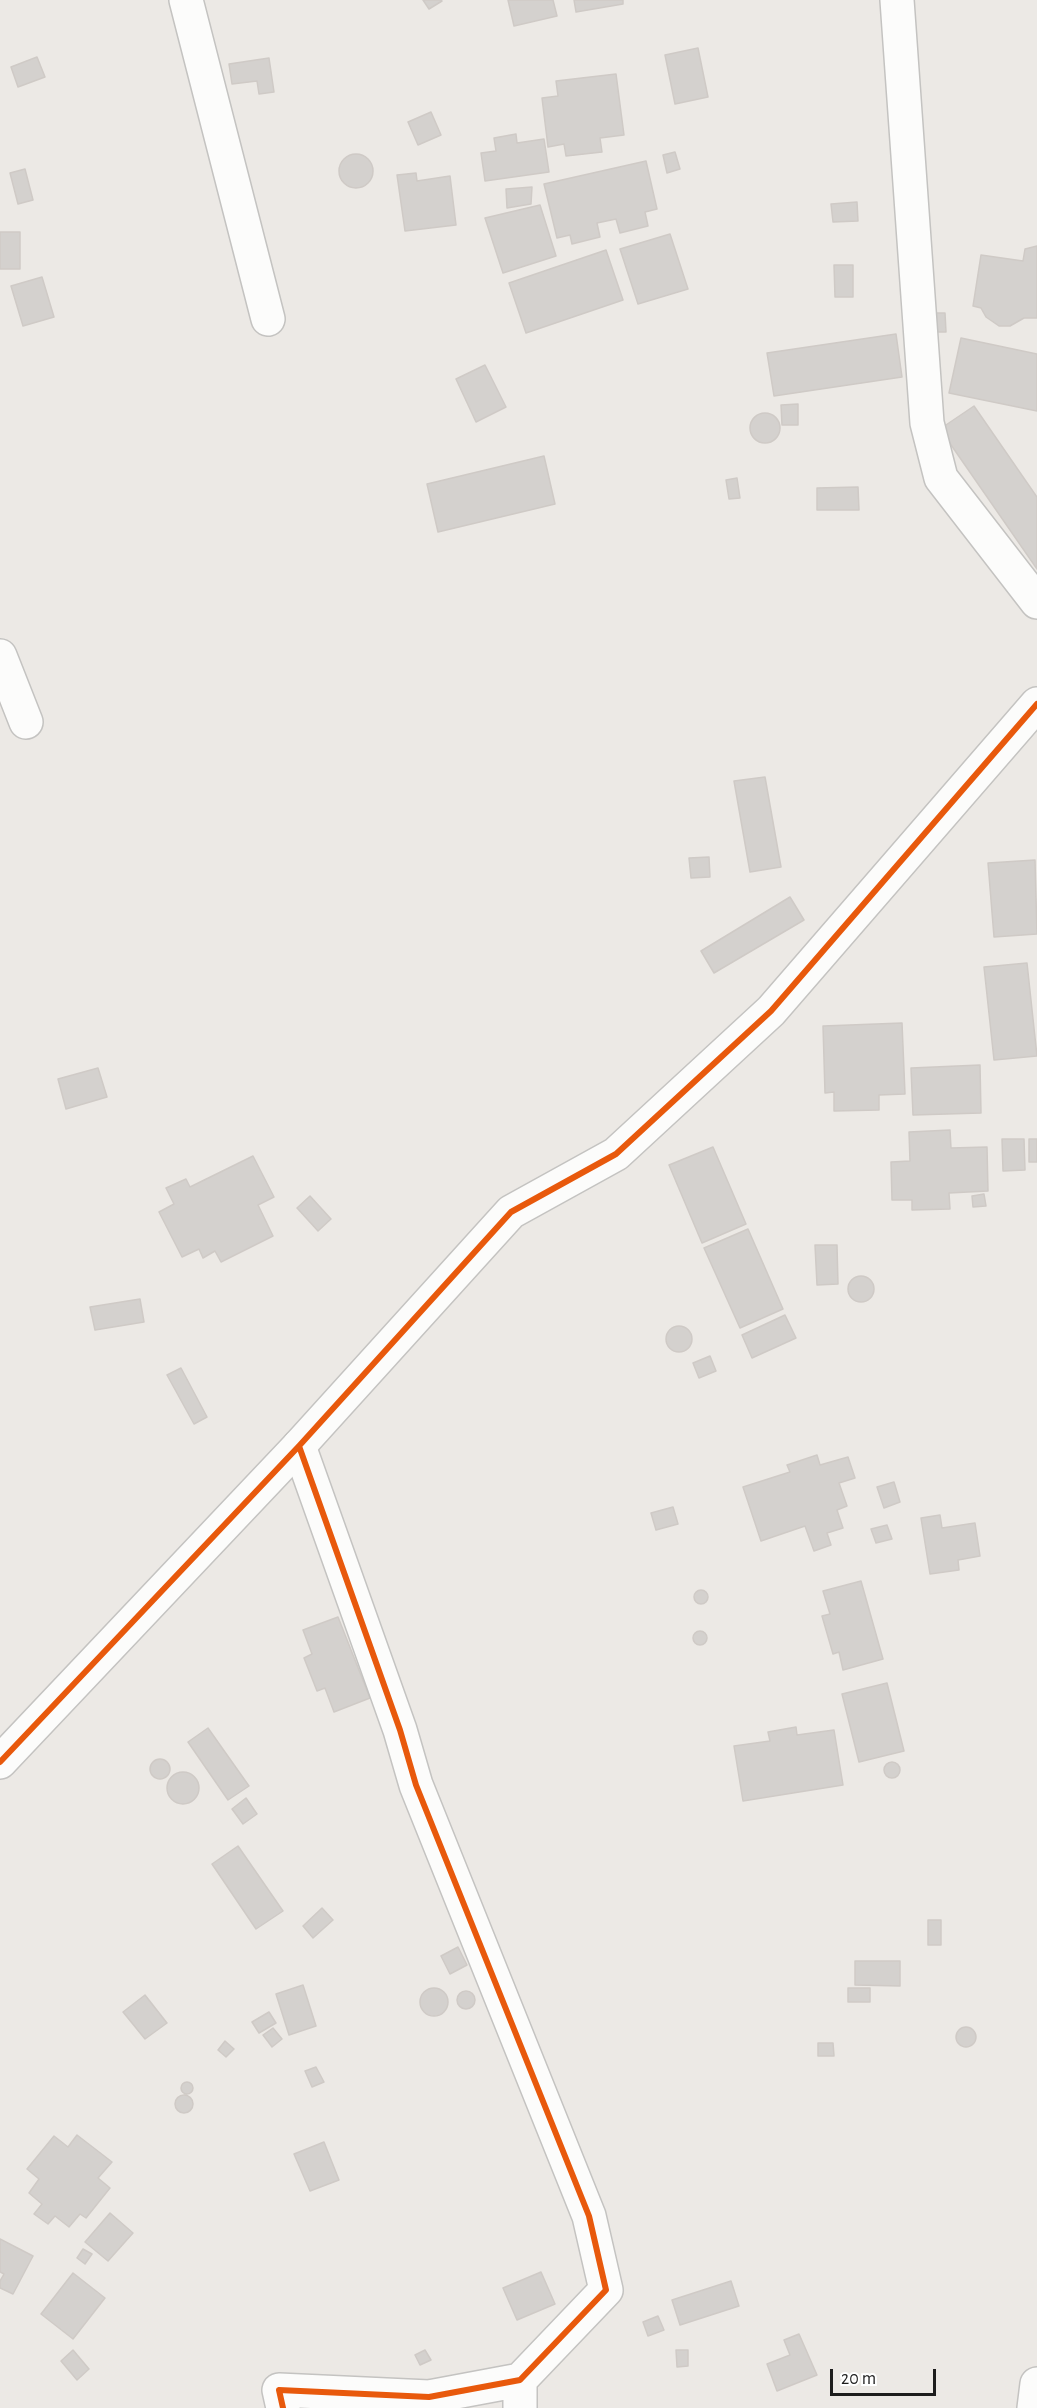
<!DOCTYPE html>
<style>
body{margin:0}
#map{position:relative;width:1037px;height:2408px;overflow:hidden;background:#ece9e5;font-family:"Alegreya Sans",sans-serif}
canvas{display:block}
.scale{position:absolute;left:830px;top:2369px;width:106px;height:27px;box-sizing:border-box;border:3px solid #1d1d1d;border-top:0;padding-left:8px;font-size:18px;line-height:21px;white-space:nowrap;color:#1d1d1d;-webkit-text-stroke:4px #fff;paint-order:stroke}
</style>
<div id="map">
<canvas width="1037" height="2408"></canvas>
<div class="scale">20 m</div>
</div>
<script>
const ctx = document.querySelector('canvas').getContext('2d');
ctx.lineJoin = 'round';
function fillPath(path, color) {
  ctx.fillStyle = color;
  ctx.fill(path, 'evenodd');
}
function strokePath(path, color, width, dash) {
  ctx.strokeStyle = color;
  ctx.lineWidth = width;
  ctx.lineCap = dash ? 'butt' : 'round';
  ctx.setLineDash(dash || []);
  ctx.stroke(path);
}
const building = new Path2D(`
 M423,0H441L442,1L429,9Z
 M508,0H553L557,16L514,26Z
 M574,0H623V4L576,12Z
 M698,48L708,97L675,104L665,55Z
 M37,57L45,77L18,87L11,67Z
 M269,58L274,92L259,94L257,81L232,84L229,64Z
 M616,74L624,135L600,138L602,152L566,156L564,144L548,147L542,98L558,96L556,81Z
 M431,112L441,135L418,145L408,122Z
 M516,134L517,143L544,139L549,172L485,181L481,153L496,151L494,138Z
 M675,152L680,169L667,173L663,155Z
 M339 171a17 17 0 1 1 34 0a17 17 0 1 1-34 0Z
 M646,161L657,209L645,212L648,226L620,233L616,219L597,223L600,237L572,244L570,235L557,238L544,184Z
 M25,169L33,200L18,204L10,173Z
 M416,173L417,181L450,176L456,225L405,231L397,175Z
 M532,187L531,204L507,208L506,189Z
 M857,202L858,221L833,222L831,204Z
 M540,205L556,256L503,273L485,218Z
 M0,232H20V269H0Z
 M670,234L688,289L638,304L620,249Z
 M1037,246V318H1024L1010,326H999L986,317L981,308L973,306L981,255L1023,261L1025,249Z
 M606,250L623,300L526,333L509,283Z
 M834,265H853V297H835Z
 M42,277L54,317L23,326L11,286Z
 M930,313H945L946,332H930Z
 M896,334L902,377L774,396L767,353Z
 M961,338L1037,354V411L949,393Z
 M485,365L506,407L476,422L456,379Z
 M798,404V425H782L781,405Z
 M974,406L1037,497V569L940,429Z
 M750 428a15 15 0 1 1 30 0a15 15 0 1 1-30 0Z
 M544,456L555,504L438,532L427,484Z
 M737,478L740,498L729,499L726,480Z
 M858,487L859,510H817V488Z
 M765,777L781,867L750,872L734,781Z
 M709,857L710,877L691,878L689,858Z
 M1035,860L1037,934L994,937L988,863Z
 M790,897L804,920L714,973L701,951Z
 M1027,963L1037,1056L994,1060L984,967Z
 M902,1023L905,1094L879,1095V1110L834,1111V1092L825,1093L823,1026Z
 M980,1065L981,1113L913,1115L911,1068Z
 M98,1068L107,1097L66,1109L58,1079Z
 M950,1130L951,1148L987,1147L988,1191L949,1193L950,1209L912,1210V1200H892L891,1162L910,1161L909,1132Z
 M1002,1139H1024L1025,1170L1003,1171Z
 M1029,1139H1037V1162H1029Z
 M713,1147L746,1224L702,1243L669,1165Z
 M253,1156L274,1197L258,1205L273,1236L221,1262L215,1251L203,1258L199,1249L182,1257L159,1212L174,1204L166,1188L186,1179L190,1187Z
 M984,1194L986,1206L973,1207L972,1196Z
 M310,1196L331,1219L318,1231L297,1208Z
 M748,1229L783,1309L740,1328L704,1248Z
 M815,1245H837L838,1284L817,1285Z
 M848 1289a13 13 0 1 1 26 0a13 13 0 1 1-26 0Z
 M140,1299L144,1322L95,1330L90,1307Z
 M785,1315L796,1338L752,1358L742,1335Z
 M666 1339a13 13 0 1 1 26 0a13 13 0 1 1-26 0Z
 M710,1356L716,1371L699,1378L693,1363Z
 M181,1368L207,1417L194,1424L167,1375Z
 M817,1455L820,1465L848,1457L855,1478L839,1483L847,1506L837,1510L843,1528L827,1533L831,1545L814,1551L805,1526L761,1541L743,1487L790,1472L787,1465Z
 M894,1482L900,1502L884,1508L877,1487Z
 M673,1507L678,1524L656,1530L651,1513Z
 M940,1515L942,1528L975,1523L980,1556L958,1560L959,1570L930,1574L921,1518Z
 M887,1525L892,1539L876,1543L871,1529Z
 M861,1581L883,1659L843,1670L839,1652L833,1654L822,1616L830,1614L823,1591Z
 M694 1597a7 7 0 1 1 14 0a7 7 0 1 1-14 0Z
 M338,1617L370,1698L334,1712L325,1688L317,1691L304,1658L312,1654L303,1630Z
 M693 1638a7 7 0 1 1 14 0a7 7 0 1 1-14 0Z
 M887,1683L904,1751L859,1762L842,1694Z
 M796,1727L797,1735L834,1730L843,1785L743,1801L734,1746L770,1741L768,1732Z
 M208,1728L249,1786L228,1800L188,1742Z
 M150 1769a10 10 0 1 1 20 0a10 10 0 1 1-20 0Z
 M884 1770a8 8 0 1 1 16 0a8 8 0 1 1-16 0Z
 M167 1788a16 16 0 1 1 32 0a16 16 0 1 1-32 0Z
 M246,1798L257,1814L243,1824L232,1809Z
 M238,1846L283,1911L256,1929L212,1864Z
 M322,1908L333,1920L313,1938L303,1926Z
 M928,1920H941V1945H928Z
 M458,1947L467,1965L450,1974L441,1956Z
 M855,1961H900V1986L855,1985Z
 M303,1985L316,2026L289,2035L276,1994Z
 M848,1988H870V2002H848Z
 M420 2002a14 14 0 1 1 28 0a14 14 0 1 1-28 0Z
 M457 2000a9 9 0 1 1 18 0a9 9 0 1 1-18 0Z
 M145,1995L167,2023L145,2039L123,2012Z
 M269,2012L276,2023L259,2033L252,2022Z
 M956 2037a10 10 0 1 1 20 0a10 10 0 1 1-20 0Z
 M273,2028L282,2039L272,2047L263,2035Z
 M225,2041L234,2049L226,2057L218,2050Z
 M818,2043H833L834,2056H818Z
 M316,2067L324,2082L312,2087L305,2071Z
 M181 2088a6 6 0 1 1 12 0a6 6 0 1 1-12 0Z
 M175 2104a9 9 0 1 1 18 0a9 9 0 1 1-18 0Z
 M77,2135L112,2162L98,2178L110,2188L86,2218L80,2214L69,2227L55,2216L48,2224L34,2214L42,2204L29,2193L39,2179L27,2169L54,2136L68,2147Z
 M324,2142L339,2180L310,2191L294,2154Z
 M110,2213L133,2233L108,2261L85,2242Z
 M0,2239L33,2256L13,2294L0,2288V2281L4,2274L0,2272Z
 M83,2249L92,2254L85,2264L77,2258Z
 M541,2272L555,2304L517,2320L503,2288Z
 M73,2273L105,2298L73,2339L41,2314Z
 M731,2281L739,2306L680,2325L672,2300Z
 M658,2316L664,2330L648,2336L643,2322Z
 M799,2334L817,2375L777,2391L767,2364L790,2355L784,2340Z
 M73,2350L89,2369L77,2380L61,2361Z
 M425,2350L431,2360L420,2365L415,2355Z
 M676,2350H688V2366L677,2367Z`);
const minor = new Path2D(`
 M186,0L268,319
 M897,0L927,423L941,478L1037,602
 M0,656L26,722
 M283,2408L279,2390L429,2397L520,2380L606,2290L589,2216L416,1785L400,1730L299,1446
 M520,2408V2380
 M1034,2408L1037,2384`);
const tertiary = new Path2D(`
 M0,1762L299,1446L511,1212L616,1154L771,1011L1037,704`);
const cycleway = new Path2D(`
 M0,1762L299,1446L511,1212L616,1154L771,1011L1037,704
 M283,2408L279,2390L429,2397L520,2380L606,2290L589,2216L416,1785L400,1730L299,1446`);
fillPath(building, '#d4d1ce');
strokePath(building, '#cfcac6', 1.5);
strokePath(minor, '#c4c3c1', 36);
strokePath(tertiary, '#c4c3c1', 36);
strokePath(minor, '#fcfcfb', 33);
strokePath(tertiary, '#fcfcfb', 33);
strokePath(cycleway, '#e8590c', 6);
</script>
